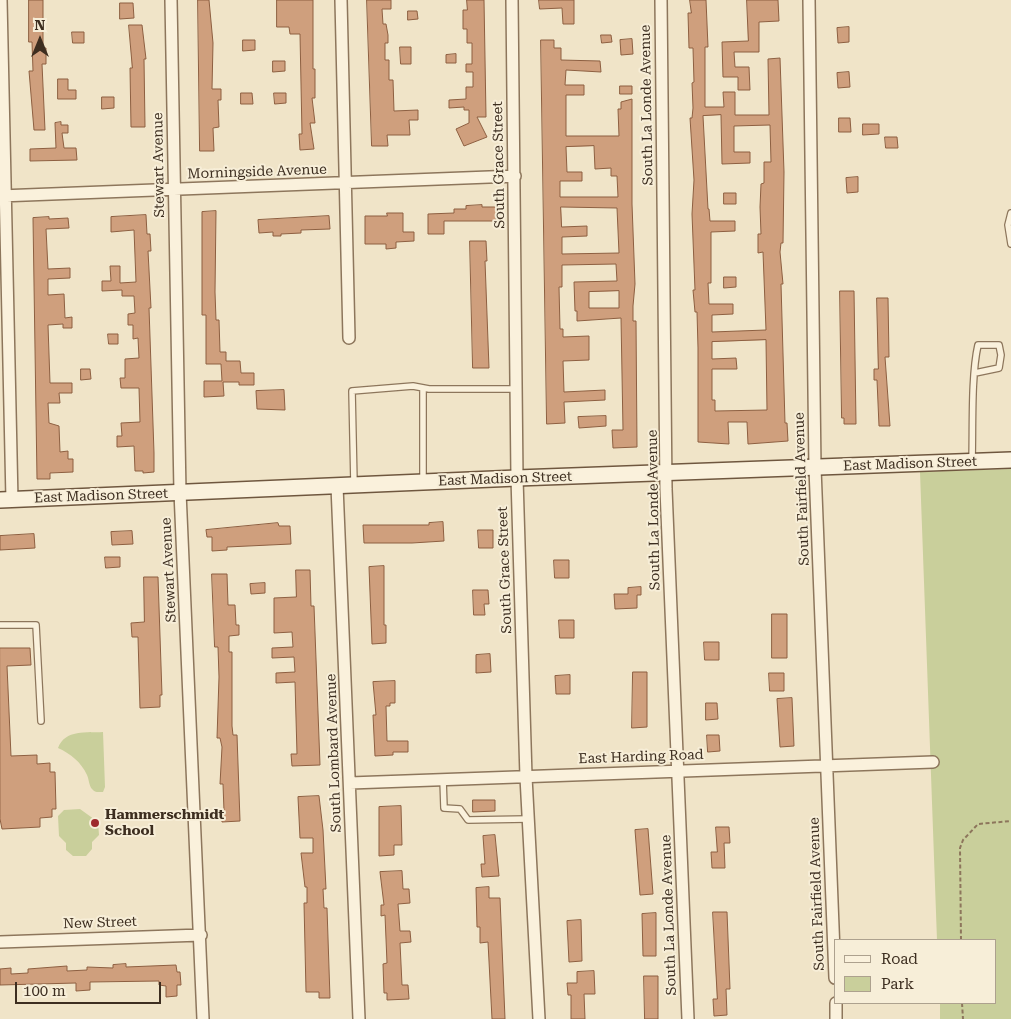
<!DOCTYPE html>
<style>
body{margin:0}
#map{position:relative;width:1011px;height:1019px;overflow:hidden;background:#f0e4c8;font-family:"Roboto Serif",serif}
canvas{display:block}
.legend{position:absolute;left:834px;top:939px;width:162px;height:65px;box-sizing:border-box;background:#f7eed8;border:1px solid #ada18e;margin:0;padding:6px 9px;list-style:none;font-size:15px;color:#3d2e20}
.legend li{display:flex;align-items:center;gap:10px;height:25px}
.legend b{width:25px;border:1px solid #ada18e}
.north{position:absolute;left:15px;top:15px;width:50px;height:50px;-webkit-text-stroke:4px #f7eed8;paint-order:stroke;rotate:0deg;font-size:14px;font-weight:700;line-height:20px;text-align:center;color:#3d2e20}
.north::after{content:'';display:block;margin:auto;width:18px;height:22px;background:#3d2e20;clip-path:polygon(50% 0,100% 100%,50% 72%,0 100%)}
.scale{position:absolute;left:15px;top:982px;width:146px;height:22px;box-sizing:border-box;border:2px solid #3d2e20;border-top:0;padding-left:6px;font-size:15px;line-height:18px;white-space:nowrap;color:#3d2e20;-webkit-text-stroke:4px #f7eed8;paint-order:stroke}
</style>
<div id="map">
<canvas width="1011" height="1019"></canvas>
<ul class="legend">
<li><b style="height:6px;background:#faf1dc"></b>Road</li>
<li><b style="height:14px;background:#c9cf9b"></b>Park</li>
</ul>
<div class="north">N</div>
<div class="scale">100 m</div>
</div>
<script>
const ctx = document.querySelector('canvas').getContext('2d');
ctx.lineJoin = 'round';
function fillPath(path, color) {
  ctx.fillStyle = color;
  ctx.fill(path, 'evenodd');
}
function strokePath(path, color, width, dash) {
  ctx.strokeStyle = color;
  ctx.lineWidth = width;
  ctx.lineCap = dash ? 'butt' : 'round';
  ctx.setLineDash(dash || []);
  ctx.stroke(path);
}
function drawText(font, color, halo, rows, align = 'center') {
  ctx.font = font + ' "Roboto Serif",serif';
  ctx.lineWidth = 4;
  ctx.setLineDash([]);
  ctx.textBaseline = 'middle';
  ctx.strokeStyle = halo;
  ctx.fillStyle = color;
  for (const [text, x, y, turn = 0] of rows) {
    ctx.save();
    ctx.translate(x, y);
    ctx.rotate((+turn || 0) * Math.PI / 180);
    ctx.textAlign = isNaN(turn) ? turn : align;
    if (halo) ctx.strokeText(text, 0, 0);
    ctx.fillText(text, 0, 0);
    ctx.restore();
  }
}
const green = new Path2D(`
 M1011,469V1019H940V1003H995V940H937L920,472Z
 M103,732L105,787L103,792C98,792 95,793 92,789C89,786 89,779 87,775C81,762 71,754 58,748C65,729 87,733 103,732Z
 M80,809L98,822L99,835L92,842V849L86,856H73L66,850V843L59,836L58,816L64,810Z`);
const building = new Path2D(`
 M29,0H43V48H46V64H42L45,130H34L29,71H33L32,42H29Z
 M198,0H209L213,43L212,89H221V100H218L219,127L213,128L214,151H200Z
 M277,0H313V69H315V98H312L315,123H310L314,149L300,150L299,134H302L300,34H290L289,27H277Z
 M367,0H391V9H382L383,24H386L388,35V43H385V60H389V80H393L394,111L418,110V120H409L410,135H387L388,146H372Z
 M467,0H484L486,117H477L487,137L464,146L456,129L469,123V110H464V107L449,108V100L466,99V87H473V72H466V64H472V43H467V29H463V10H467Z
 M539,0H574V24H563L562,8L540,9Z
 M690,0H706L708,47H705V107H724L723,92H735V115H769L768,59L780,58L784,172L783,243H781L780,252L783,284H781L785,423H787L788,441L748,444L747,422H728L729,444L698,442V348L697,312H695L693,290H695L692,214L694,180L690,118H692L693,108L692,83L694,82L693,48H689L688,13H691ZM721,115L722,164L750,163V152H734V126L770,125L771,162H764V183L761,184L760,207L761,234H758V253L763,252L766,330L712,332V315L733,314V304H709L708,283H711V232L735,231V221H710L709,209H708L703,116ZM766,340L767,410L715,411V400H712V369H737L736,358L712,359V342Z
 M747,0H778L779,21L759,22V52H734L735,67H749L750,90H738V77H723L722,42L748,41Z
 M120,3H133L134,18L120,19Z
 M408,11H417L418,19L408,20Z
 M129,25H142L146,59H144L145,127H131L130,68H132Z
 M849,27V42L838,43L837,28Z
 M72,32H84V43H73Z
 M601,35H611L612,42L602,43Z
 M632,39L633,54L621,55L620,40Z
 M243,40H255V50L243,51Z
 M541,40H554V48H561V60L600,61L601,72L566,70L565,85H584V95H566V136H619L618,109H621V102L632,99V204L635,284L633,306V321H636L637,447L613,448L612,430H623L621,318L577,321V311H575L574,282L617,281L616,264L562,265V287H559L560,329H563V337L589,336V360L563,361L564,392L605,390V400L564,402L565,423L547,424ZM594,146L595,169L611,168V176H617L618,197H560V181H582V172H567L566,147ZM561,207L617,208L619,253L562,254V237L587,236V226L562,227ZM619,291V308H589V292Z
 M400,47H411V64H401Z
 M456,54V63H446V55Z
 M273,61H285V71L273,72Z
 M849,72L850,87L838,88L837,73Z
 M58,79H68V90H76V99H58Z
 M620,86H632V94H620Z
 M241,93H252L253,104H241Z
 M274,93H286V103L275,104Z
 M102,97H114V108L102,109Z
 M839,118H850L851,132H839Z
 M61,122V125H68V133H62L64,148H76L77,160L30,161V149L56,148L55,123Z
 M863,124H879V134L863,135Z
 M885,137H897L898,148H886Z
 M858,177V192L847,193L846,178Z
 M724,193H736V204H724Z
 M482,205V207H496V221H444V234H428V214L454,213V209H466V206Z
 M216,211L215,292L216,320H219L220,352H226V361H240L241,373H254V385H239V382H223L224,396L204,397V381H222L221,364H206V315H202V212Z
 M387,213H403V232H414V241L396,242V248L386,249V244H365V216H387Z
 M146,215L147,234H150L151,251H148L151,308H149L154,453V472L143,473V471H135L134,446L117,447V436H122L121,423L140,422L139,388H121L120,378H125V359L139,358L138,338L133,339V325H128V314L135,313L134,296H122V290L102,291V281H111L110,266H120V283L136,282L134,230L111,232V217Z
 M329,216L330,229L301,230V233L281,234V236H273V232L259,233L258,220Z
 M49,217V219L68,218L69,228L46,229L48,269L70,268V278L48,279V295L64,294L65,318L72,317V328H63V324L48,325L50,383H72V393H59L60,403H48L49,423L59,426L60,452L68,451V459H73V472L50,473V479H37L33,218Z
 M470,241H486L487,261H485L489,368H473Z
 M724,277H736V287L724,288Z
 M840,291H854L856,424H844V418H842Z
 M877,298H888L889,357H885L890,426H879L877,380H874V369H878Z
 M108,334H118V344H109Z
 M81,369H90L91,379L81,380Z
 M284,390L285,410L257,409L256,391Z
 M606,416V426L579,428L578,417Z
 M443,522L444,541L412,543H364L363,525H429V523Z
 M278,523L279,526H290L291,544L227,547V550L212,551V537H207L206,530Z
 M478,530H493V548H479Z
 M132,531L133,544L112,545L111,532Z
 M34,534L35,548L0,550V536Z
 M105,557H120V567L106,568Z
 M554,560H569V578H555Z
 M384,566V625H386V643L372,644L369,567Z
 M296,570H310L311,606H314L320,765L292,766L291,754H297L295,682L276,683V673L295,672L294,657L272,658V648L293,647L292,632L274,633V598L296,597Z
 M212,574H227L228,605H235L236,625H239V635L229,636V652H232V726L233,735H237L240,821L222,822L221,811H224L223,784H220L222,747L220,738H217L219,677L218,647H215Z
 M144,577H158L162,695H160V707L140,708L138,637H132L131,623L144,622Z
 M265,583V593L251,594L250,584Z
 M641,587V595H637V608L615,609L614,594H628V588Z
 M473,590H488L489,604H484L485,615H474Z
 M772,614H787V658H772Z
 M559,620H574V638H560Z
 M704,642H719V660H705Z
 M0,648H30L31,665L7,666L11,756L37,755V764L50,763V772H55L56,809H52V817L40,818V827L2,829L0,819Z
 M490,654L491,672L476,673V655Z
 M633,672H647V727L632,728Z
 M769,673H784V691H770Z
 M570,675V694H556L555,676Z
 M395,681V703H390V706H386L387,741H408V752H393V755L375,756L373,715H376L373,682Z
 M792,698L794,746L780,747L777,699Z
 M706,703H717L718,719L706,720Z
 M707,735H719L720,751L708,752Z
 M319,796L323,830L326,889H323L324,908H327L330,998H319V992H306L304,903H307V887H305L301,853H313V838H300L298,797Z
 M473,800H495V811L473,812Z
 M401,806L402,845H394V855L379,856V807Z
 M716,827H729L730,843H724L725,868H712L711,852H717Z
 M648,829L653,894L640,895L635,830Z
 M495,835L499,876L482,877L481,864H485L483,836Z
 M402,871L403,889H409L410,903L398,904L400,931H410L411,942L400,943L402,985H408L409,999L387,1000V993H384L383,964L387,963L385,915L381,916V905H384L380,872Z
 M489,887V898H500L505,1019H492L488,942L480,943V927H477L476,888Z
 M713,912H727L730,989H726L727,1015L714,1016L713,999H717Z
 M656,913V956H643L642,914Z
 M581,920L582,961L569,962L567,921Z
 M126,964V967L176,965L177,972H180L181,985H177V996L166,997V986L159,985V981L90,982V990L76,991V983L0,985V969L11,968V974L28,973V969L67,966V971L87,970V967L113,968V965Z
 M594,971L595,994H584L585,1019H571V995H568L567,983H577V972Z
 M644,976H658V1019H645Z`);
const path = new Path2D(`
 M961,940L960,848L963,840L978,824L1011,821
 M962,1003L963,1019`);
const lane = new Path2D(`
 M1011,213L1008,225L1011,244
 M423,388V480
 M972,460C973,427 971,376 978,345H999L1001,355L999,368L975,373
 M354,484L352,391L413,386L429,389H516
 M0,625H36L41,721
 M443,779L444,808L460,809L468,820L528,819`);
const street = new Path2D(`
 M1,0L12,500
 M171,0L180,492L203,1019
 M341,0L349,338
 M512,0L517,478L526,777L539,1019
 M661,0L666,489L688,1019
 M809,0L815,468L835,978
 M0,196L515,176
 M337,486L359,1019
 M350,783L933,762
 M0,942L201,935
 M836,1003V1019`);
const secondary = new Path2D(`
 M0,500L517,478L1011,460`);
const markers = [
 [95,823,5,"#9e2a2b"]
];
const streetNames = [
 ["South La Londe Avenue",647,105,-91],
 ["Stewart Avenue",159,165,-91],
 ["South Grace Street",499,165,-91],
 ["Morningside Avenue",257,172,-2],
 ["East Madison Street",910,464,-2],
 ["East Madison Street",505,479,-2],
 ["South Fairfield Avenue",802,489,-92],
 ["East Madison Street",101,496,-2],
 ["South La Londe Avenue",654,510,-91],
 ["Stewart Avenue",169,570,-93],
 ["South Grace Street",505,570,-92],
 ["South Lombard Avenue",334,753,-92],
 ["East Harding Road",641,757,-2],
 ["South Fairfield Avenue",817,894,-92],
 ["South La Londe Avenue",669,915,-92],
 ["New Street",100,923,-2]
];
const poiNames = [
 ["Hammerschmidt",105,815],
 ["School",105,831]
];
fillPath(green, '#c9cf9b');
fillPath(building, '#cf9f7d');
strokePath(building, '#8d5f41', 1);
strokePath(lane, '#8d765c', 8);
strokePath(street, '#8d765c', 14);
strokePath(secondary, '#6f573f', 18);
strokePath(path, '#8d765c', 2, [4, 2.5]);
strokePath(lane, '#faf1dc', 5.5);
strokePath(street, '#faf1dc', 11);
strokePath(secondary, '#faf1dc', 15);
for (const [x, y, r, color] of markers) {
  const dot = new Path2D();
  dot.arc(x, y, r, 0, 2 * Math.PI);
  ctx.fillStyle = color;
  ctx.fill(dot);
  strokePath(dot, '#f7eed8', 2);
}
drawText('14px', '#3d2e20', '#f7eed8', streetNames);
drawText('bold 14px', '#3d2e20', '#f7eed8', poiNames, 'left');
</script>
